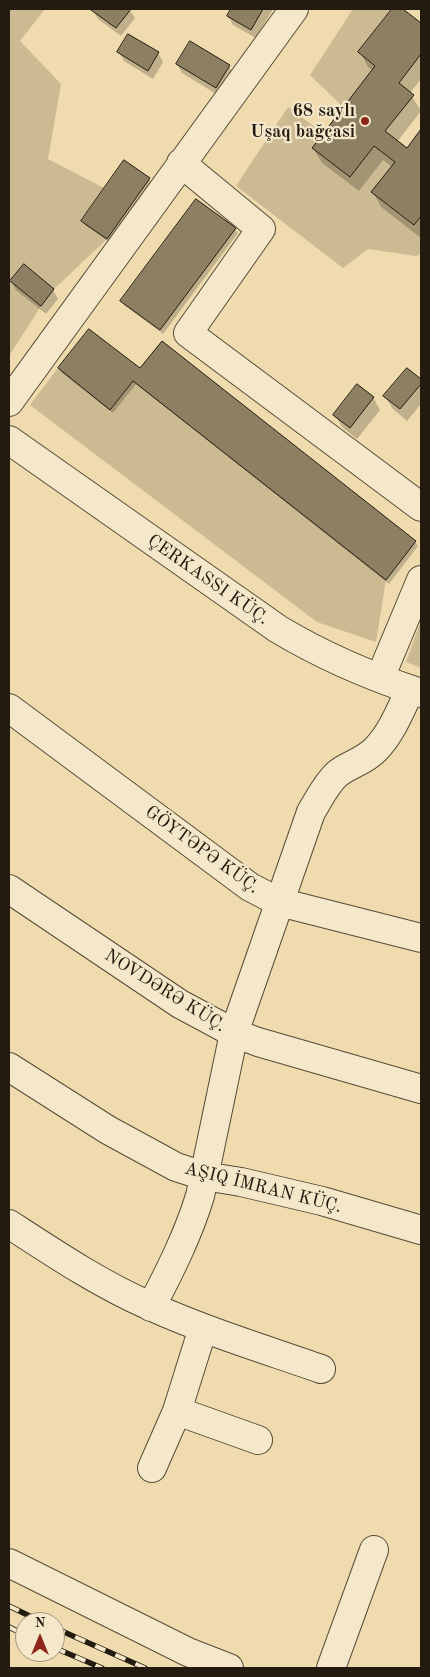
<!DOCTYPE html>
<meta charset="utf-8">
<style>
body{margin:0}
#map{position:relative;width:430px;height:1677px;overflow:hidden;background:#efdbad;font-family:"Old Standard TT",serif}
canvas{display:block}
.frame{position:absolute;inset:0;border:10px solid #231b10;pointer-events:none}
.north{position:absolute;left:15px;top:1612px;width:50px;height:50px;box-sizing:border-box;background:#f5e8ca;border:1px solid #a19680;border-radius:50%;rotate:0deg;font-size:14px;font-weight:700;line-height:20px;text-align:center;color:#231b10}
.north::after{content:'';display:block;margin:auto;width:18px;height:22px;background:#8f2418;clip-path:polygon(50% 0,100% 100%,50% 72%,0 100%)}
</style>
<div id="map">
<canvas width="430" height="1677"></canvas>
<div class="frame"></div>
<div class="north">N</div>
</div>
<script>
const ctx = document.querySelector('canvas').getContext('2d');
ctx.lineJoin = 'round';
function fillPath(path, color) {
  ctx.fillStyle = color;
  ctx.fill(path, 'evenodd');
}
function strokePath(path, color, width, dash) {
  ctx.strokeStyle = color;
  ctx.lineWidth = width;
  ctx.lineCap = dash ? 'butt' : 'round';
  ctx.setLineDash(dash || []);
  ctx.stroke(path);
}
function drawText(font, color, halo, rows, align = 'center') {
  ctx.font = font + ' "Old Standard TT",serif';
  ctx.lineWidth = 4.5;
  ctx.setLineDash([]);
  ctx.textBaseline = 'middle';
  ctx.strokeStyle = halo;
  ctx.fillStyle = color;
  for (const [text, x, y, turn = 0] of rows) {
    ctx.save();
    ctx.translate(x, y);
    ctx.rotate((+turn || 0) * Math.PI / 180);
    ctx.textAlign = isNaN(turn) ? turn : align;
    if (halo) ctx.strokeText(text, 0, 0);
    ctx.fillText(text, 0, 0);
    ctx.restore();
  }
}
const green = new Path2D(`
 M9,9H45L20,41L61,84L48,159L104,188L81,220L107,239L54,289L24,264L10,281L41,306L9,356Z
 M353,9H392L358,52L375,66L343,107L310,75Z
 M288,107L323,133L312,148L349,176L374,146L395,162L371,192L414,225L421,216V254L416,256L368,249L343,268L236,186Z
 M58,368L110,410L133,381L386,580L376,642L317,622L30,405Z
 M421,620V668L406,662Z`);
const shadow = new Path2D(`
 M94,9H129L135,18L121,36L98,19L93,10Z
 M232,9H273L256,38L233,25L228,16Z
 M394,9H401L421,24V79L410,93L421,111L397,142L407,150L421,131V238L381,207L373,192L392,167L383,160L359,191L322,163L313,148L373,71L368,67L360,52Z
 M119,52L158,53L163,62L153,79L124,61Z
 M177,64L229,66L234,75L221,97L182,73Z
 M149,179L152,183L109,242L85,225L82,221Z
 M196,200L235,229L238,233L163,334L124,305L122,301Z
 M11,281L53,290L58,299L46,314L16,290Z
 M162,343L415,542L418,546L389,584L136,384L113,413L62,373L59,369L140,370Z
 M407,369L421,381V404L407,421L392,408L385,396Z
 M373,397L380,410L357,439L342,427L335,415Z`);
const building = new Path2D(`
 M92,9H131L116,28L91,10Z
 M231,9H263L251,30L227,16Z
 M392,9H403L421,23V54L399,83L414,95L385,131L407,148L421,129V216L414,225L371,192L395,162L374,146L350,177L312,148L375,66L358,52Z
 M128,34L159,52L148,71L117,52Z
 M190,41L230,65L216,88L176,64Z
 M124,160L150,178L107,239L81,221Z
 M196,199L236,228L160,330L120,301Z
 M24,264L54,289L41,306L10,281Z
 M89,329L140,368L162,341L416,541L386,580L133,381L110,410L58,368Z
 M407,368L421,379V384L400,409L383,396Z
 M357,384L374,397L350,428L333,415Z`);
const minor = new Path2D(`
 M181,163L261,229L188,333L421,507
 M9,402L294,9
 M9,440L278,629C323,656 372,677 421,693
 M380,678L421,580
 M9,708L250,887L279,902L421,938
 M9,889L180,1004L234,1033L258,1042L421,1089
 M9,1067L108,1130L176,1167L204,1176L241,1182L322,1201L421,1230
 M9,1224C55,1254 100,1284 150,1306C205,1331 264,1349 321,1369
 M151,1307C170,1271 188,1235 200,1196L234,1033L311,812C319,799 326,784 337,774C349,764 364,762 376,749C392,732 400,711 410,690
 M177,1411L258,1440
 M152,1468L177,1411L203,1328
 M9,1563L188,1652L229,1668
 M331,1668L374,1550`);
const rail = new Path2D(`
 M9,1606L42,1622
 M9,1627L25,1635
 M55,1628L145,1668
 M55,1648L102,1668`);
const markers = [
 [365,121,5,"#8f2418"]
];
const poiNames = [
 ["68 saylı",355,111],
 ["Uşaq bağçasi",355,132]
];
const streetNames = [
 ["ÇERKASSI KÜÇ.",208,580,35],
 ["GÖYTƏPƏ KÜÇ.",202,850,36],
 ["NOVDƏRƏ KÜÇ.",165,991,32],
 ["AŞIQ İMRAN KÜÇ.",263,1188,14]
];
fillPath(green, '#ccba92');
fillPath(shadow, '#0003');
fillPath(building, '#8d7f62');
strokePath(building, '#231b10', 1);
strokePath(minor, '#564b37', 30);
strokePath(minor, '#f5e8ca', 28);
strokePath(rail, '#231b10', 5.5);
strokePath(rail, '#f5e8ca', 4, [11]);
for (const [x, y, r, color] of markers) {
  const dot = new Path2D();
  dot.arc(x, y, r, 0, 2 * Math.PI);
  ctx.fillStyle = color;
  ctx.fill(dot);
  strokePath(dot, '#f5e8ca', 2);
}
drawText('bold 18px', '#231b10', '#f5e8ca', poiNames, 'right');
drawText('18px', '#231b10', '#f5e8ca', streetNames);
</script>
